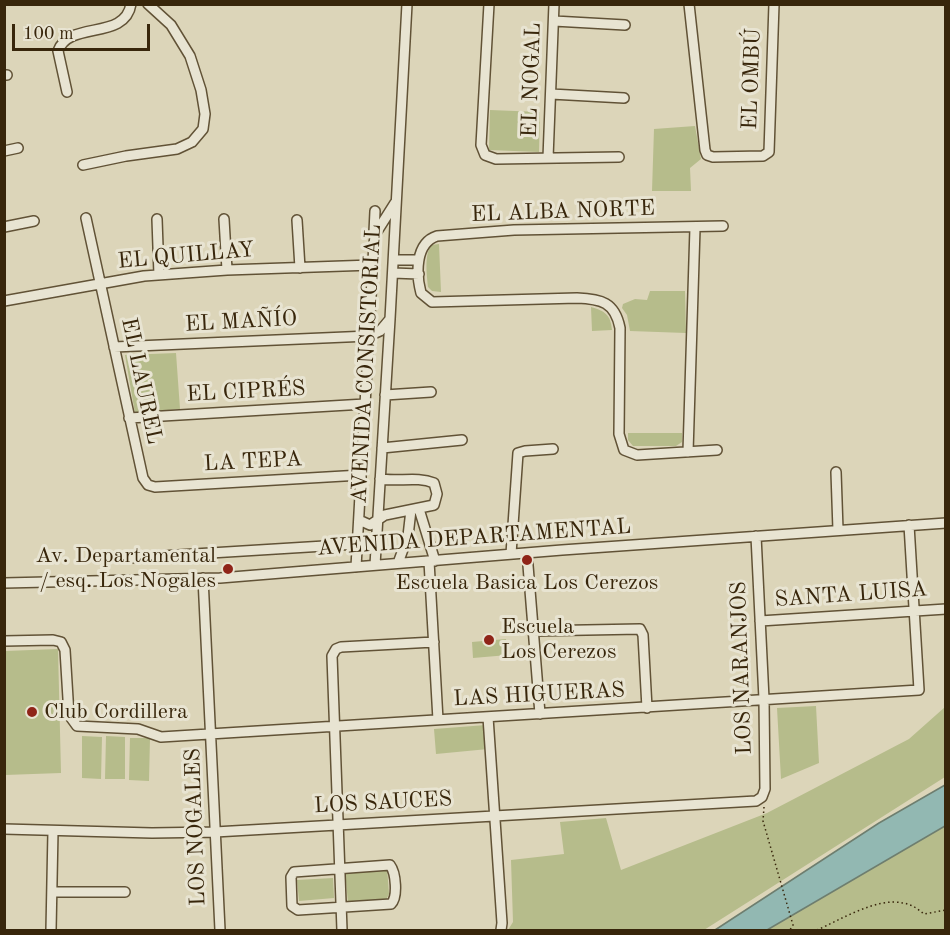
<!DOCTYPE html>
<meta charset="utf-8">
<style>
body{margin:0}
#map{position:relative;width:950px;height:935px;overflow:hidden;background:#dcd5b9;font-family:"Old Standard TT",serif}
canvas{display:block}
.frame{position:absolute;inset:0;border:6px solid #38260b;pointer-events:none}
.scale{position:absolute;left:12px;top:24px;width:138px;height:27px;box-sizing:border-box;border:3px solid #38260b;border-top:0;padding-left:8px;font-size:18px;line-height:21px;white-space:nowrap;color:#38260b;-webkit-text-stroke:4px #e8e4d2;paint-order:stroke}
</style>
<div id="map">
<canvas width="950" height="935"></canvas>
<div class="frame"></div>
<div class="scale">100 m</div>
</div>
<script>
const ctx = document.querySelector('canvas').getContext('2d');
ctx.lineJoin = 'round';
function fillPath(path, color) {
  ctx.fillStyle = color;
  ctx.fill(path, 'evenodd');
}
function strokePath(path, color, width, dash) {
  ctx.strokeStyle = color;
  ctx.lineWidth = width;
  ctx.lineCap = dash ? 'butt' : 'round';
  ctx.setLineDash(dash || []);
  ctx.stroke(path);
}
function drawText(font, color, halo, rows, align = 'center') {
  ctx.font = font + ' "Old Standard TT",serif';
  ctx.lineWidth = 6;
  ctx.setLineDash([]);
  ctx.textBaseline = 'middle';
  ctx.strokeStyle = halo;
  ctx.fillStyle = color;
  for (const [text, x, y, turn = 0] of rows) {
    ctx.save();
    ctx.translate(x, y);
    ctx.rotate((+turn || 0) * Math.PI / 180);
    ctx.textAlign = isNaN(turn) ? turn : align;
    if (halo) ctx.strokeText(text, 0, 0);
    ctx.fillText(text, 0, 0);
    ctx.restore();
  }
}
const green = new Path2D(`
 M490,110L540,112L539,152L489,150Z
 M695,126L701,159L690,168L691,191H652L654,129Z
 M439,244L441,292L432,291L428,287C427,275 424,256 431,245Z
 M650,291H685L686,333L630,331L627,315L622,308L623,304L635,299L647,300Z
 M591,307C605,311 611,315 612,330L592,331Z
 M176,353L180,409L135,413L125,355Z
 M628,433H682V442L676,446H633L628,440Z
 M506,639L508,655L473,658L472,642Z
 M58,649L61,773L5,775V651Z
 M816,706L819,763L781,779L777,708Z
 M945,707V777L704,930H508L513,922L511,860L564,854L560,822L606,818L621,870L767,813L909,739Z
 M486,725L488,749L436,754L434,729Z
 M82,736L102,737L101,779L82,778Z
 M106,736L125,737V779H105Z
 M130,738H150L149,781L129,780Z
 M945,826V930H767Z
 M387,867L389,894L386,900L348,903L345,870Z
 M333,878L334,898L299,901L297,880Z`);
const water = new Path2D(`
 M945,785V826L767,930H715L879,823Z`);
const path = new Path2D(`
 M764,807L763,821L793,925L790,930
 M817,930C840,920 877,897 903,903C911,904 918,909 924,914L946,910`);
const minor = new Path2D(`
 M489,4L481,145L485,155L496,159L619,157
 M689,4L705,150L707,155L713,157L763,156L769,152L774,4
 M554,21L625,25
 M4,75H7
 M67,92L58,51C69,20 125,41 131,4
 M551,94L624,98
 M4,151L18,148
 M548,158L554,4
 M83,165L126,156L177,149L192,142L203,129L205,114L201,90L190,56L171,25L148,4
 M86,218L143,478L148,485L155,487L361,475
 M157,219L159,275
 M224,219L227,270
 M297,220L300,268
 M4,227L34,221
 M374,232L375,211
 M394,260H419
 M393,273L419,274
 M4,301L144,276L227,270L372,265
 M114,347L369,336L380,331L390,319
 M385,395L431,392
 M129,418L365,404
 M382,448L462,440
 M717,450L637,455L624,450L619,434L620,328C615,302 601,299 577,298L432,302L421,293C416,274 415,243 437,236L514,230L723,226
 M688,452L695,228
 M836,472L838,530
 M419,509L435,561
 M359,520L370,525L385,515L434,505L437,494L434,483C417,476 399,482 380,479
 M527,553L540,714
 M511,554L518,453L525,451L553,449
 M129,558L357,544
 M429,561L438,720
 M398,563L408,536L411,510
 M375,565L390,319L407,4
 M356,567L374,243L376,233L395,203
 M203,578L220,930
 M4,583L220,578L562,550L946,523
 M760,621L946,609
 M533,631L640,629L643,635L647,708
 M4,641L53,640L61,642L65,650L69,715L77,726L138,729L161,737L919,690L909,525
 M488,717L502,923L501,930
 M4,829L152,833L215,832L756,801L762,797L765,789L764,699L756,536
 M390,865C396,873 398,897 391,904L298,910L292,906L291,877L294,872Z
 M52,892H125
 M51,930L53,831
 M342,930L332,656L336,649L341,647L434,642`);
const markers = [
 [527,560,6,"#8f2418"],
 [228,569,6,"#8f2418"],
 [489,640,6,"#8f2418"],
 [32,712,6,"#8f2418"]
];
const streetNames = [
 ["EL OMBÚ",752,79,-88],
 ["EL NOGAL",532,80,-88],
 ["EL ALBA NORTE",563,212,-2],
 ["EL QUILLAY",186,256,-5],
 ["EL MAÑÍO",241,322,-3],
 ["AVENIDA CONSISTORIAL",367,364,-87],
 ["EL LAUREL",141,381,78],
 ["EL CIPRÉS",246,392,-3],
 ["LA TEPA",253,462,-3],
 ["AVENIDA DEPARTAMENTAL",474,538,-4],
 ["SANTA LUISA",851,595,-4],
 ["LOS NARANJOS",742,668,-92],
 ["LAS HIGUERAS",539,695,-3],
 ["LOS SAUCES",383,803,-3],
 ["LOS NOGALES",196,827,-92]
];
const poiNames = [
 ["Av. Departamental",216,556,"right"],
 ["/ esq. Los Nogales",216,581,"right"],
 ["Escuela Basica Los Cerezos",527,583,"center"],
 ["Escuela",501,627],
 ["Los Cerezos",501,652],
 ["Club Cordillera",44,712]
];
fillPath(green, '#b6bc8b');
fillPath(water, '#92b8b2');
strokePath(water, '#6e7e6f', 1.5);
strokePath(minor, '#615236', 12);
strokePath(path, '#38260b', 1.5, [1.5, 3]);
strokePath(minor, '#e8e4d2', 9);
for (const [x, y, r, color] of markers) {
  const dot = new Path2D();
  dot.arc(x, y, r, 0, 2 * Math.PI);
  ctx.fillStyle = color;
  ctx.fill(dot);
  strokePath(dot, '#e8e4d2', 2);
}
drawText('22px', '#38260b', '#e8e4d2', streetNames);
drawText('22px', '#38260b', '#e8e4d2', poiNames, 'left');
</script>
